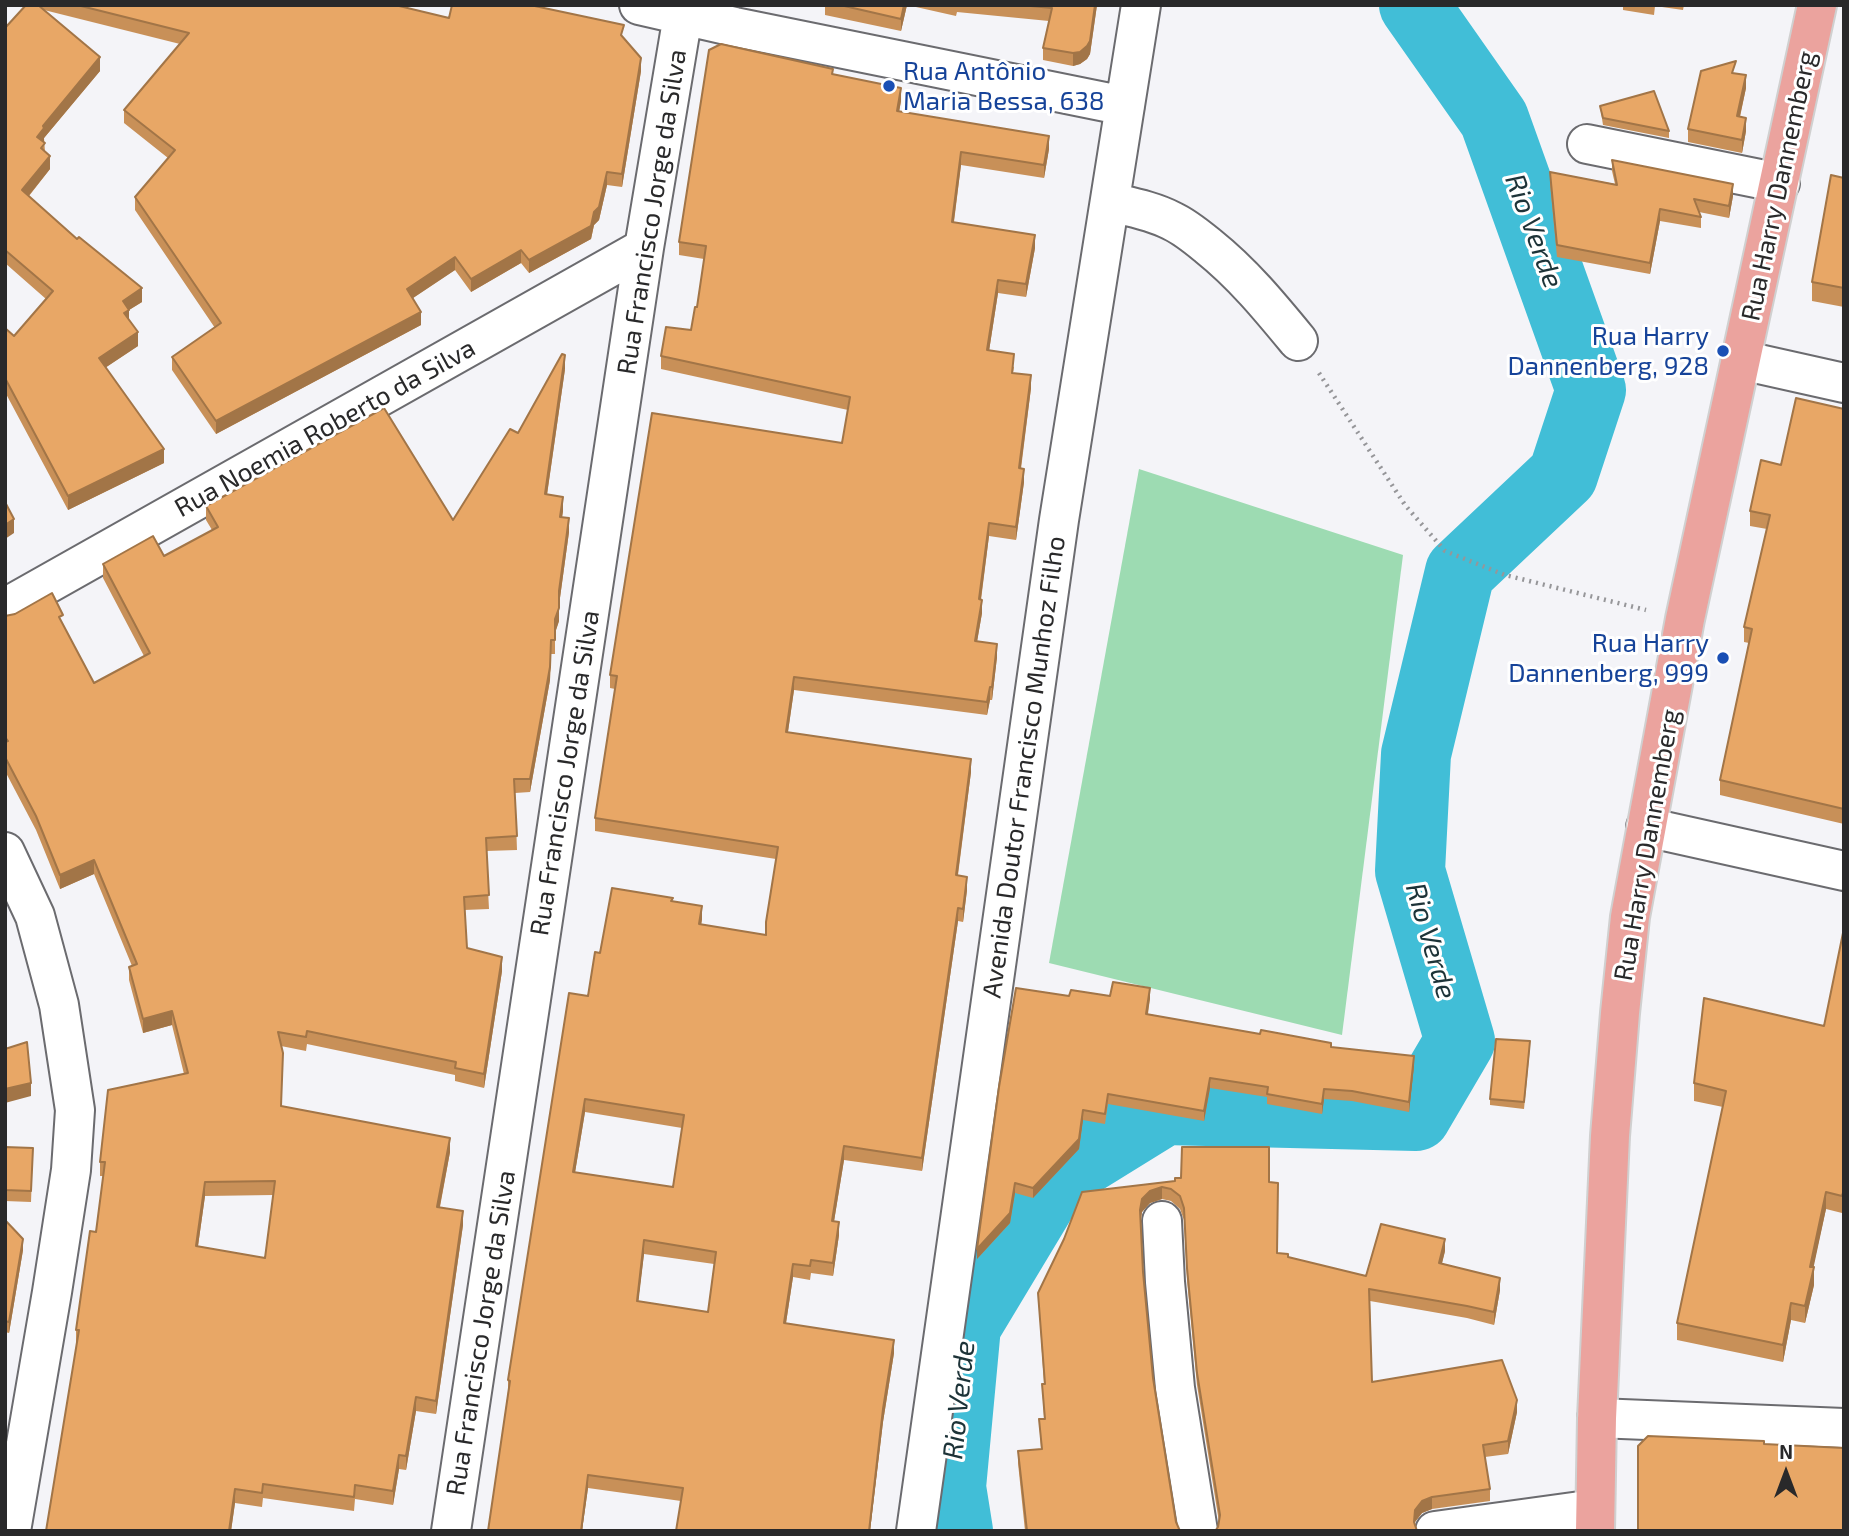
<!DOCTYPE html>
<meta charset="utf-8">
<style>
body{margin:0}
#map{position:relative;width:1849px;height:1536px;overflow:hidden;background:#f4f4f8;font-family:"Exo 2",sans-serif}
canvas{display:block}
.frame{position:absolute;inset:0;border:7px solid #29292a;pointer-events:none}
.north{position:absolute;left:1751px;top:1438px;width:70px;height:70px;-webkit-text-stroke:5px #fff;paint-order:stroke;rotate:0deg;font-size:19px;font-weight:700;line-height:28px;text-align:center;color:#29292a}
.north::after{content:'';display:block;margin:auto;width:24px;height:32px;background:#29292a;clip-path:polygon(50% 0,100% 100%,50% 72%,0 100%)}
</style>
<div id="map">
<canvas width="1849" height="1536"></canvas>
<div class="frame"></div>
<div class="north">N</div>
</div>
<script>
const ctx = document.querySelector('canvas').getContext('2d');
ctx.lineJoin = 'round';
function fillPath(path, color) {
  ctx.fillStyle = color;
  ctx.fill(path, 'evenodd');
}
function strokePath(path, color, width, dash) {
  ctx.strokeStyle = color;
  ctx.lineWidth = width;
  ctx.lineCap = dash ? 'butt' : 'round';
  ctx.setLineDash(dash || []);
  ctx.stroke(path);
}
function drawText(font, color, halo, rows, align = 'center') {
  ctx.font = font + ' "Exo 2",sans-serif';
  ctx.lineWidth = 6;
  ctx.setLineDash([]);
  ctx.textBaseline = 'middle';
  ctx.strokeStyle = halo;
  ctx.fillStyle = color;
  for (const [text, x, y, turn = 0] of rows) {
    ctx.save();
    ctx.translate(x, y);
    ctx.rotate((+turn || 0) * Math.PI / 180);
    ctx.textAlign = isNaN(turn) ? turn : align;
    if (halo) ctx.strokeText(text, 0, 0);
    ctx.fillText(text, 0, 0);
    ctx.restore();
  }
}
const green = new Path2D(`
 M1139,469L1403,555L1342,1035L1049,963Z`);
const river = new Path2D(`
 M958,1531L951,1487L966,1326L1055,1178L1165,1110L1416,1116L1460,1041L1410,871L1416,754L1460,572L1563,475L1591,390L1494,119L1414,5`);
const path = new Path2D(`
 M1319,373L1405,505L1445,551L1505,575L1646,610`);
const minor = new Path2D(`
 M639,5L735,27L1125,106
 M1587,144L1780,183
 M1110,202C1131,207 1153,211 1172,221C1185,227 1197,237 1208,246C1243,274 1270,307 1298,341
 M1741,360L1844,383
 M5,608L644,248
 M1646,827L1844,871
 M5,852L35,916L59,1005L75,1110L71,1170L52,1292L11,1531
 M1162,1221L1165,1282L1175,1388L1198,1531
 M1597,1418L1844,1428
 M451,1531L644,248L683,15
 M916,1531L1059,520L1141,5
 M1435,1531L1595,1509`);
const major = new Path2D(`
 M1595,1531L1597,1418L1610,1136L1620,1013L1630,917L1685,619L1817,5`);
const wall = new Path2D(`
 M26,5H395L449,18L624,38L641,71L622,187L607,185L599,220L594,225L591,239L529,273L521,263L471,292L455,270L413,298L421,325L216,434L172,370V357L215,328L135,210V197L168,158L124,123V110L180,44L44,10L100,71L44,138L45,152L50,169L29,196L142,302L129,310V320L138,346L106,367L164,463L68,510L5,392V328L14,336L46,299L5,263V28Z
 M825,5H1097L1090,54L1087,59L1080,64L1073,66L1043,60V48L1049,21L957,12L956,16L907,5L901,31L825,15Z
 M1623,5H1684L1683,10L1655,6L1654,15L1623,10Z
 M833,74L901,101L899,111L1049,149L1044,178L961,165L954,222L1035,248L1026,297L998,293L989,351L1014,367L1013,373L1031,388L1021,469L1024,482L1016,540L989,536L981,600L982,613L977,641L997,657L992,700H990L987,715L794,690L788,732L971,772L958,875L967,890L963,922L958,921L922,1171L844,1160L834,1221L839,1235L833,1276L811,1273L810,1280L793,1277L786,1323L894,1353L883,1422L870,1531H676L681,1501L588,1488L582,1531H488L508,1392V1380L588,996L600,953L673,901L702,919L701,925L766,935L776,859L595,831V818L615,689L610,688V675L842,443L848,410L661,369V356L691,330L697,307L704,259L679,255V242ZM585,1112L682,1128L673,1187L575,1172ZM644,1254L714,1264L708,1312L638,1301Z
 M1736,74L1746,88L1740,117L1746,131L1742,153L1688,142V129Z
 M1600,106L1669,131V138L1603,125Z
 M1612,160L1733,196L1729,218L1699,212L1701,217V228L1660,221L1650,274L1557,257L1550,184V172L1615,184L1612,171Z
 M1844,178V307L1812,301V282Z
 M565,369L547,495L563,511L562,517L569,532L559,605V621L555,633V654H551L550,680L530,792L515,793L517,850L486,851L489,909L464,910L467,948L502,971L484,1088L455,1081V1075L307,1044L306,1051L281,1046V1106L450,1152L440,1207L463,1225L436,1414L416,1411L406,1470L399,1469L393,1505L355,1499L354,1511L263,1498L262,1507L235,1503L231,1531H46L77,1344H76V1330L96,1232L104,1176H100V1162L184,1074L172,1025L143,1033L129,980V967L132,966L94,874L60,889L36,830L5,771V616L63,625L94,683L144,656L103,578V564L164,556L212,530L206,520V506L453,520ZM273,1195L265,1258L198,1246L205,1196Z
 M1844,409V824L1720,795V780L1749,643L1744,642V627L1767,529L1750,526V511L1781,465Z
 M1844,928L1842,1213L1826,1209L1813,1267L1814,1285L1805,1323L1791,1320L1783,1362L1677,1340V1323L1723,1107L1694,1101V1083L1824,1026Z
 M1069,996H1110L1150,998L1148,1014L1331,1047L1414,1066L1409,1112L1352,1101L1324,1099L1322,1114L1267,1104V1097L1210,1088L1204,1121L1108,1104L1105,1124L1083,1120L1079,1149L1033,1198L1015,1193L1010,1223L977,1259Z
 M1530,1048L1524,1109L1490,1105V1099Z
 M5,1147L33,1148L31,1202L5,1201Z
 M1181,1178L1269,1182L1277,1253L1288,1257L1366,1276L1445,1251L1442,1263L1500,1290L1494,1325L1467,1318L1370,1301L1372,1382L1517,1412L1508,1454L1485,1457L1490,1489V1501L1432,1509L1422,1513L1415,1522L1218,1527L1219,1522L1197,1385L1187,1280L1184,1220L1180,1209L1171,1201L1162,1199L1150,1203L1142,1212L1141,1220L1143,1272L1153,1378L1176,1522L1180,1531H1025L1018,1463V1451L1041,1449L1039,1419H1044L1042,1384H1044L1038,1293L1064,1239L1082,1192L1175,1181Z
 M5,1220L23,1250L9,1333L5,1332Z`);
const shadedWall = new Path2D(`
 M904,5H907L901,31V19Z
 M1095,5H1097L1090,54L1087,59L1080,64L1073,66V53Z
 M100,57V71L44,138V141L37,151V137L43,126Z
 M641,58V71L622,187V174Z
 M1746,75V88L1737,129V116Z
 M901,88V101L897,124V111Z
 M1746,118V131L1742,153V140Z
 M1049,136V149L1044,178V165Z
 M961,152V165L952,235V222Z
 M50,156V169L22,204V190Z
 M607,172V185L599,220L594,225L591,239L529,273V260L594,212Z
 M1733,184V196L1729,218V206Z
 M1660,209V221L1650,274V263Z
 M1035,235V248L1026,297V284Z
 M521,250V263L471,292V279Z
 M455,257V270L407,302V289Z
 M998,280V293L987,364V350Z
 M142,288V302L129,310V323L124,327L123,301Z
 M421,312V325L216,434V421Z
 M138,332V346L99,372V358Z
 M565,355V369L545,508V494Z
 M1031,375V388L1019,481V468Z
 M164,449V463L68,510V496Z
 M1024,469V482L1016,540V527Z
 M563,497V511L560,531V517Z
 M569,518V532L559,605V591Z
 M14,519V533L5,539V525Z
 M989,523V536L979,613V599Z
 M982,600V613L975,654V641Z
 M559,608V621L555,633V619Z
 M551,640L550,680L530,792V779Z
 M997,644V657L992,700V687Z
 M794,677V690L786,745V732Z
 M990,687V700L987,715V702Z
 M971,759V772L956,888V875Z
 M94,860V874L60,889V875Z
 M967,877V890L963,922V909Z
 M702,906V919L699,938V924Z
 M958,908V921L922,1171V1158Z
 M502,957V971L484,1088V1074Z
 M1150,988V998L1146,1024V1014Z
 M172,1011V1025L143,1033V1019Z
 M1414,1056V1066L1409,1112V1102Z
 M1210,1078V1088L1204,1121V1111Z
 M31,1083V1096L5,1103V1089Z
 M1324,1089V1099L1322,1114V1104Z
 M585,1099V1112L573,1185V1172Z
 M1083,1110V1120L1079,1149L1033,1198V1188Z
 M450,1138V1152L437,1221V1207Z
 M844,1146V1160L832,1234V1221Z
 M205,1182V1196L196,1260V1246Z
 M1015,1183V1193L1010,1223L977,1259V1249Z
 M1162,1187V1199L1150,1203L1142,1212L1140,1222V1210L1142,1199L1150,1191Z
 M1844,1189V1206L1842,1213V1196Z
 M1826,1192V1209L1810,1284L1814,1267V1285L1805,1323V1306L1810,1267Z
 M463,1211V1225L436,1414V1401Z
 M839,1222V1235L833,1276V1263Z
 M23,1239V1250L9,1333V1322Z
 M1445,1239V1251L1439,1275V1263Z
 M644,1240V1254L637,1314V1301Z
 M793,1264V1277L784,1336V1323Z
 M1500,1278V1290L1494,1325V1312Z
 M1791,1303V1320L1783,1362V1345Z
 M894,1340V1353L883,1422L870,1531H869L883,1409Z
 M416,1397V1411L406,1470V1456Z
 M1517,1400V1412L1508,1454V1441Z
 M399,1455V1469L393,1505V1491Z
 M588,1475V1488L582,1531H581Z
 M235,1489V1503L231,1531H229Z
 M1432,1497V1509L1422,1513L1415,1522L1414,1531V1522L1415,1510L1422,1501Z`);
const building = new Path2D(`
 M26,5H38L100,57L43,126L44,128L37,137L45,143L41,148L50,156L22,190L77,239L79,237L142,288L123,301L129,310L124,313L138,332L99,358L164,449L68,496L5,378V328L14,336L53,291L5,250V28Z
 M77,5H395L449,18L452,5H530L624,25L621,35L641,58L622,174L607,172L599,207L594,212L591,226L529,260L521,250L471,279L455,257L407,289L421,312L216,421L172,357L221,323L135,197L175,150L124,110L189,33Z
 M840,5H904L901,19Z
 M1020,5H1095L1090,41L1087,46L1080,52L1073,53L1043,48L1052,8Z
 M721,44L833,69L832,74L901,88L897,111L1049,136L1044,165L961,152L952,222L1035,235L1026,284L998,280L987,350L1014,354L1012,373L1031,375L1019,468L1024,469L1016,527L989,523L979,599L982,600L975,641L997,644L992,687H990L987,702L794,677L786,732L971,759L956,875L967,877L963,909L958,908L922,1158L844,1146L832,1221L839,1222L833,1263L811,1260L810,1266L793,1264L784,1323L894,1340L883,1409L869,1531H676L683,1488L588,1475L581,1531H488L510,1381L508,1380L569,993L588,996L595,952L600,953L612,888L673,898L671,901L702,906L699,924L766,935V922L778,847L595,818L617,676L610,675L652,413L842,443L850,397L661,356L666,327L691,330L695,307H697L706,246L679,242L709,50ZM585,1099L684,1115L673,1187L573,1172ZM644,1240L716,1252L708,1312L637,1301Z
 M1736,61L1732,73L1746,75L1737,116L1746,118L1742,140L1688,129L1701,71Z
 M1654,91L1669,131L1603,118L1600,106Z
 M1612,160L1733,184L1729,206L1694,199L1701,217L1660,209L1650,263L1557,245L1550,172L1617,185Z
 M1831,175L1844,178V288L1812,282Z
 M562,354L565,355L545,494L563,497L560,517L569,518L559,591V608L555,619V640H551L550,667L530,779H514L517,836L486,838L489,895L464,897L467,948L502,957L484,1074L455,1068L456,1062L307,1031L306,1037L278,1032L283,1053L281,1106L450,1138L437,1207L463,1211L436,1401L416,1397L406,1456L399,1455L393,1491L355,1485L354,1497L263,1484L262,1493L235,1489L229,1531H46L79,1330H76L90,1231L96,1232L105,1162H100L108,1090L188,1073L172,1011L143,1019L129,967L137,964L94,860L60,875L36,816L5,757V742L8,741L5,737V616L15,614L52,593L63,615L59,617L94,683L150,653L103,564L153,536L164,556L218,527L206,506L384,408L453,520L510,429L518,433ZM275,1181L265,1258L196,1246L205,1182Z
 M1796,398L1844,409V809L1720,780L1752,629L1744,627L1770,515L1750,511L1761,460L1781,465Z
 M5,502L14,519L5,525Z
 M1844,928V1189L1842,1196L1826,1192L1810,1267H1814L1805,1306L1791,1303L1783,1345L1677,1323L1726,1091L1694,1083L1704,998L1824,1026Z
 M1113,982L1150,988L1146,1014L1260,1034L1261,1030L1331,1043V1047L1414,1056L1409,1102L1352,1091L1324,1089L1322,1104L1267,1094L1268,1087L1210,1078L1204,1111L1108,1094L1105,1114L1083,1110L1079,1139L1033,1188L1015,1183L1010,1213L977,1249L999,1087L1016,988L1069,996L1071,990L1110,996Z
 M1496,1039L1530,1041L1524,1102L1490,1099Z
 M27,1042L31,1083L5,1089V1049Z
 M5,1147L33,1148L31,1191L5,1190Z
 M1182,1147H1269V1182L1278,1183L1277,1253L1288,1254V1257L1366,1276L1381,1224L1445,1239L1439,1263L1500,1278L1494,1312L1467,1306L1369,1289L1372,1382L1502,1360L1517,1400L1508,1441L1483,1445L1490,1489L1432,1497L1422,1501L1415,1510L1414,1522L1417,1531H1215L1218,1527L1220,1515L1197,1373L1187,1268L1184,1208L1180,1196L1171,1189L1162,1187L1150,1191L1142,1199L1140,1210L1143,1272L1153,1378L1176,1522L1180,1531H1027L1018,1451L1042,1449L1039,1419H1045L1042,1384H1045L1038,1293L1064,1239L1082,1192L1175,1181V1178H1181Z
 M5,1220L23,1239L9,1322L5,1321Z
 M1648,1436L1764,1441V1444L1844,1448V1531H1638V1446Z`);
const markers = [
 [889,86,7,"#1a4fb4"],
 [1723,351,7,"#1a4fb4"],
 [1723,658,7,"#1a4fb4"]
];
const transitNames = [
 ["Rua Antônio",903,71,"left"],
 ["Maria Bessa, 638",903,101,"left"],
 ["Rua Harry",1709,336],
 ["Dannenberg, 928",1709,366],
 ["Rua Harry",1709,643],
 ["Dannenberg, 999",1709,673]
];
const streetNames = [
 ["Rua Harry Dannemberg",1779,186,-78],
 ["Rua Francisco Jorge da Silva",652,212,-81],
 ["Rua Noemia Roberto da Silva",325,428,-29],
 ["Avenida Doutor Francisco Munhoz Filho",1024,767,-82],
 ["Rua Francisco Jorge da Silva",565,773,-81],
 ["Rua Harry Dannemberg",1647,845,-80],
 ["Rua Francisco Jorge da Silva",481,1333,-81]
];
const waterNames = [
 ["Rio Verde",1534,231,70],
 ["Rio Verde",1431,941,74],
 ["Rio Verde",959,1400,-84]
];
fillPath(green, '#9ddbb2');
strokePath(river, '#41bed7', 70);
strokePath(minor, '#6b6b6f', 42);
strokePath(major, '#d0d0d0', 42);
strokePath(path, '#969699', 4.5, [2, 5]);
strokePath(minor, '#fff', 38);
strokePath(major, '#eba39e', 38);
fillPath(wall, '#c89058');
fillPath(shadedWall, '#a27547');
fillPath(building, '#e8a766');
strokePath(building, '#a27547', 2);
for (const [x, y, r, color] of markers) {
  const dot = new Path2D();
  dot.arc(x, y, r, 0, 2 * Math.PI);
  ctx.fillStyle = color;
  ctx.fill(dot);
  strokePath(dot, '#fff', 2.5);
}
drawText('26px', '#164399', '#fff', transitNames, 'right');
drawText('26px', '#29292a', '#fff', streetNames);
drawText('italic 28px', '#1d3338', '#fff', waterNames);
</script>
